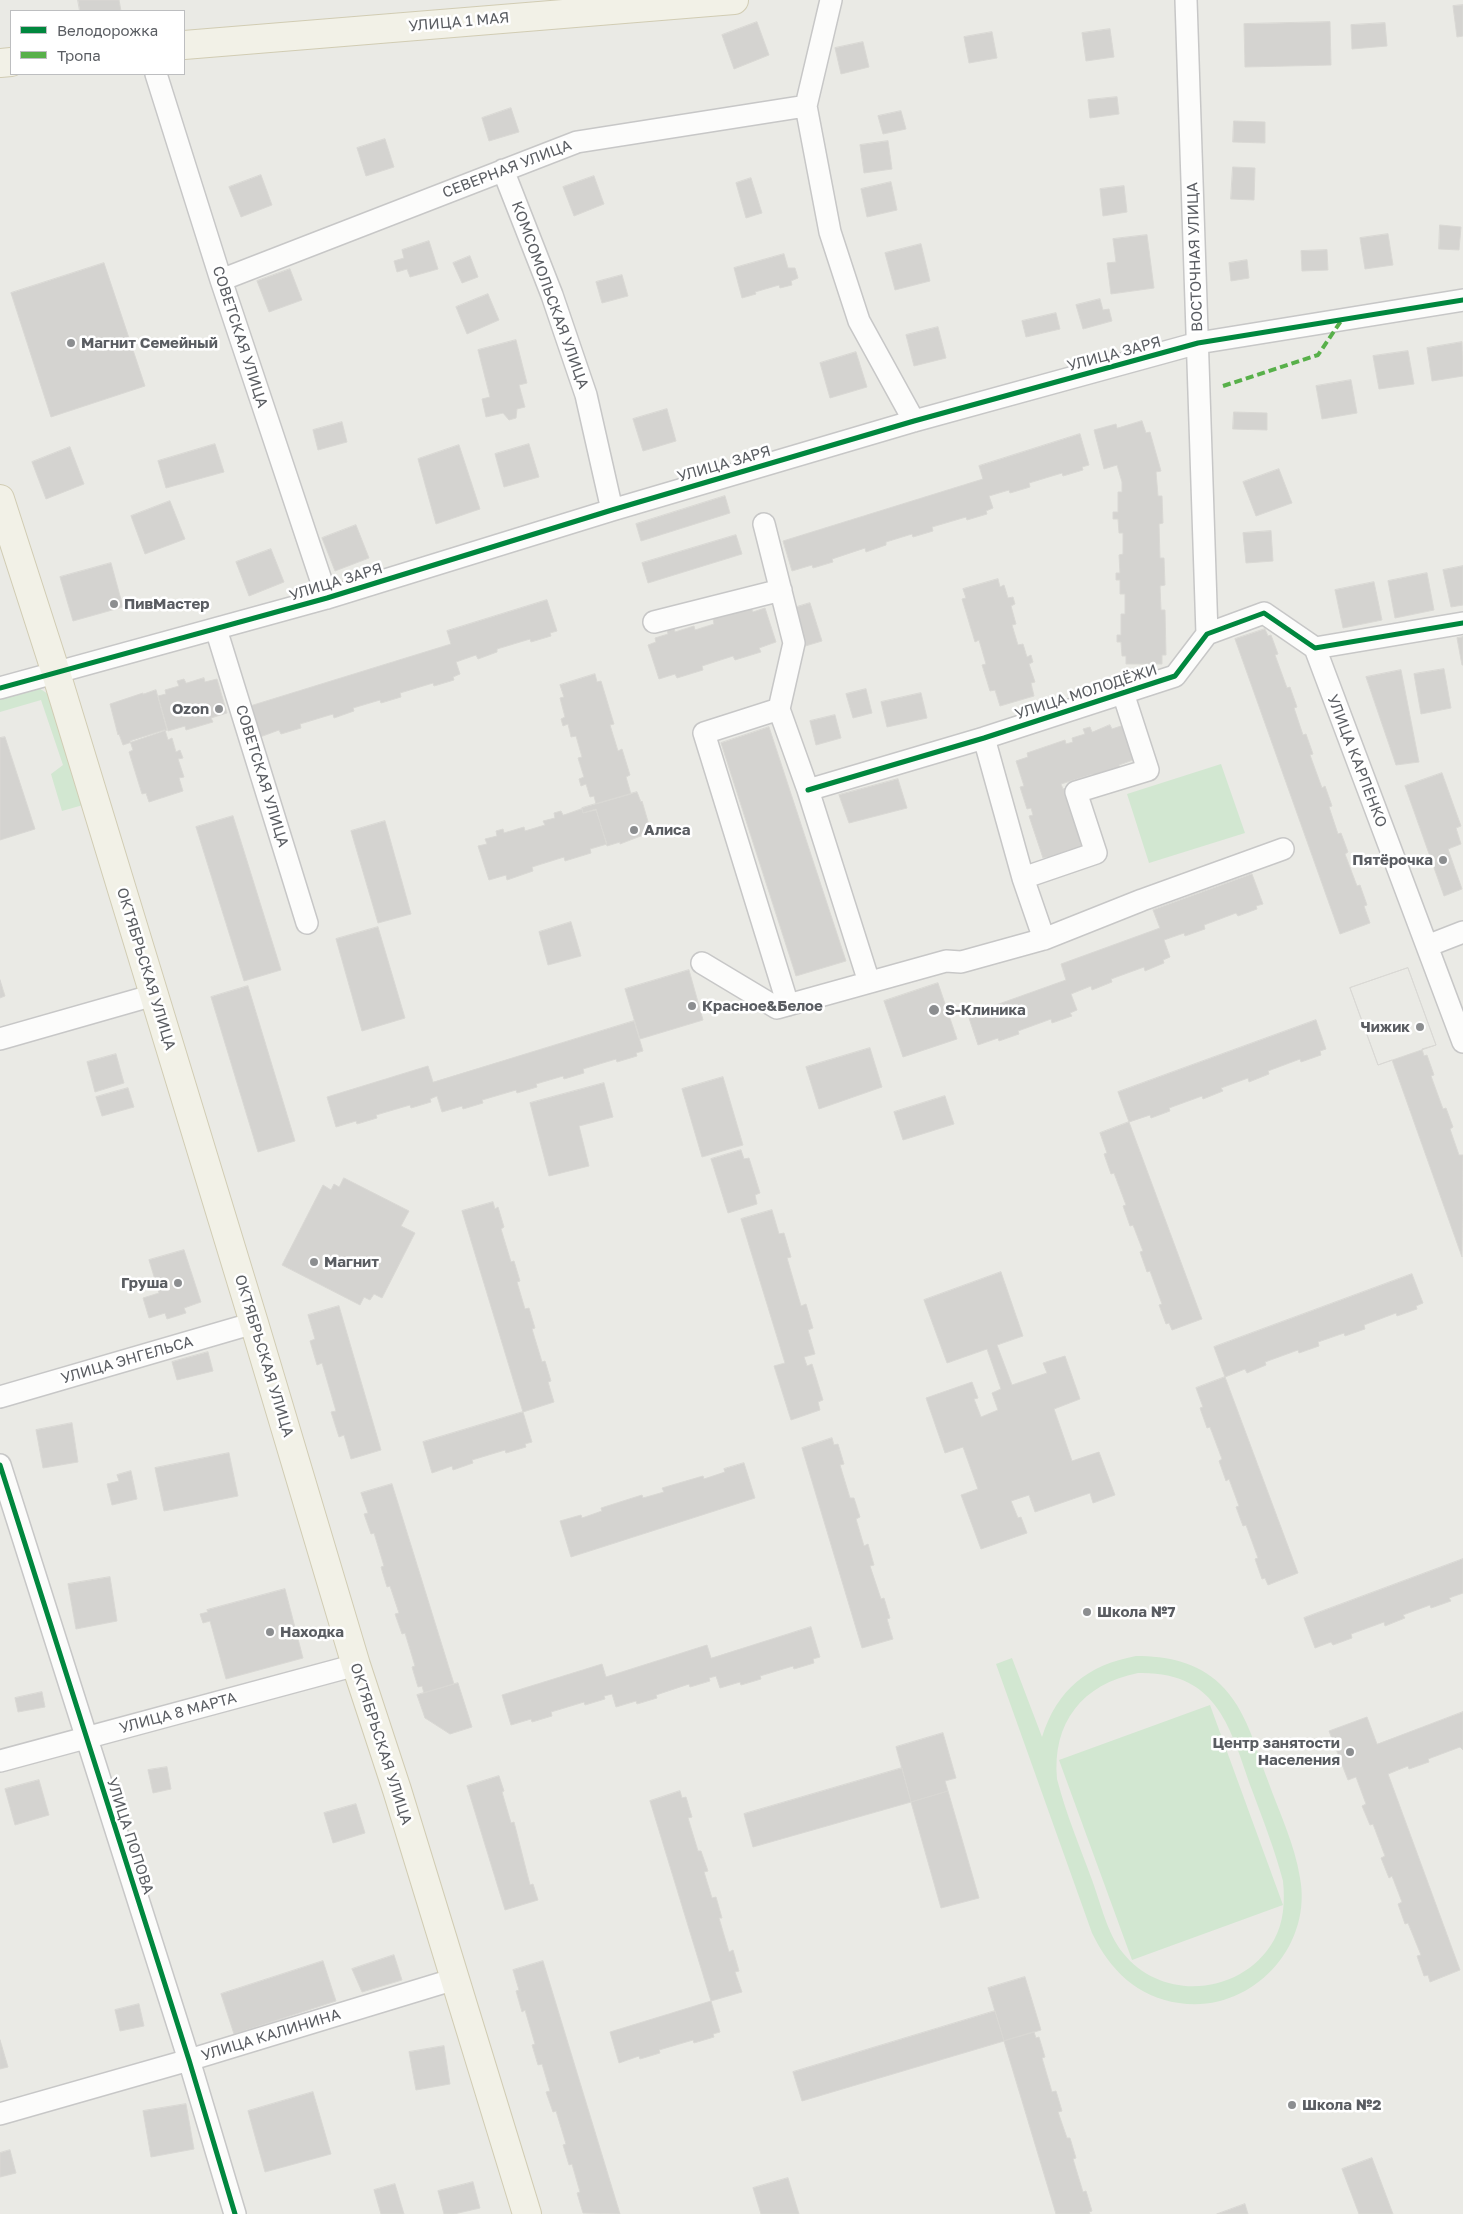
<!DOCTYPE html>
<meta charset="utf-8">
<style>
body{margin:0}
#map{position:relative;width:1463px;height:2214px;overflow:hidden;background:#eaeae5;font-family:"Golos Text",sans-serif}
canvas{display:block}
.legend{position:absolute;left:10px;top:10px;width:175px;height:65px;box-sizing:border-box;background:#fff;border:1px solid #bdbec0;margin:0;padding:6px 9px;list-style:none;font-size:15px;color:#5a5d62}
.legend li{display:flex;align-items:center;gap:10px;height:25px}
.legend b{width:25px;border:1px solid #bdbec0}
</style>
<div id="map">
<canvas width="1463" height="2214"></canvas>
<ul class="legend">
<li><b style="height:6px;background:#00873e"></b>Велодорожка</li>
<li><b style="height:6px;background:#58b04a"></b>Тропа</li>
</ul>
</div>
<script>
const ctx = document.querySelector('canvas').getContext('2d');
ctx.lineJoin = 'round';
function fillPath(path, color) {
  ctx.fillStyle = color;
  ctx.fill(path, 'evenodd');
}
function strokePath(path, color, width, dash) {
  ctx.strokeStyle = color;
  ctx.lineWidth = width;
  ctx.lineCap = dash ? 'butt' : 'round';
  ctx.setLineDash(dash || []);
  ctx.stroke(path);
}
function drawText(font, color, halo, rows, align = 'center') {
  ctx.font = font + ' "Golos Text",sans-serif';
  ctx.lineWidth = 5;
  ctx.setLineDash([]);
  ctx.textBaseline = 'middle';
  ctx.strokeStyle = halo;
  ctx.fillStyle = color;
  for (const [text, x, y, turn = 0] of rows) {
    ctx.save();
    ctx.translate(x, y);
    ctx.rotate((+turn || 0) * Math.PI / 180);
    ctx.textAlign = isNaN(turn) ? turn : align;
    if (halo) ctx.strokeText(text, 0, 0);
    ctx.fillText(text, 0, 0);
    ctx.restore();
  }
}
const green = new Path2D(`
 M36,686L51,696L83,805L62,811L51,774L63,765L41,700L0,712V696Z
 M1221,764L1245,833L1149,863L1127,794Z
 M1136,1656C1167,1656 1197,1662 1220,1684C1247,1710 1255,1747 1268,1781C1279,1812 1295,1845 1300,1878C1313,1948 1250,2014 1179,2003C1137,1997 1110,1970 1092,1933L996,1664L1012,1658L1042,1737C1057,1690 1087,1665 1136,1656ZM1138,1673C1218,1671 1230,1728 1252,1790C1263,1820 1275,1850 1283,1881C1285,1901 1284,1922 1274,1940C1243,1995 1163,2003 1123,1953C1107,1933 1101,1904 1092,1880C1080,1847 1066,1814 1057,1779C1052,1723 1082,1684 1138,1673Z
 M1210,1705L1283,1905L1132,1960L1059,1760Z`);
const building = new Path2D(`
 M78,0H119L121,11H80Z
 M1463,5V36L1457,37L1453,6Z
 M757,22L769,55L734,69L722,35Z
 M1330,22L1331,65L1245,67L1244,24Z
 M1385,23L1387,46L1352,49L1351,25Z
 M1110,29L1114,57L1086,61L1082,33Z
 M992,32L997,58L969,63L964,37Z
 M863,42L869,67L841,74L835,48Z
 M1117,97L1119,114L1090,118L1088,100Z
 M511,108L519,132L489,141L482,118Z
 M901,111L906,129L883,134L878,116Z
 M1234,121L1265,122V143L1233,142Z
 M385,139L394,167L366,176L357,148Z
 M888,141L892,169L864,173L860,145Z
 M1233,167L1255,168L1254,200L1231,199Z
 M261,175L272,205L241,217L229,187Z
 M594,176L604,204L574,216L563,187Z
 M751,178L762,213L746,218L736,183Z
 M891,182L897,210L867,217L861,189Z
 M1124,186L1127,212L1103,216L1100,189Z
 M1440,225L1461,227L1459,250L1439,249Z
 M1388,234L1393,265L1365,269L1360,238Z
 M1147,235L1154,288L1111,294L1107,263L1116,262L1113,239Z
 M429,241L438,269L410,277L407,269L397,272L394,261L404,258L402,250Z
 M921,244L930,281L895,290L885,253Z
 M1327,250L1328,270L1302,271L1301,251Z
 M784,254L788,268H795L798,278L791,281L792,285L780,288L779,285L755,292L756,294L742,298L734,268Z
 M470,256L478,277L462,283L453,263Z
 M1247,260L1249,278L1231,281L1229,263Z
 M104,263L145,386L51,417L11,293Z
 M290,269L302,300L269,312L257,281Z
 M622,275L628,296L602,303L596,282Z
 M488,294L499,320L467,334L456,307Z
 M1100,299L1103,310L1109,309L1112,321L1083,329L1076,305Z
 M1056,313L1060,329L1026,337L1022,321Z
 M938,327L946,358L914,366L906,335Z
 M516,340L527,383L519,385L525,407L517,409L516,418L509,420L503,413L486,417L482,399L490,397L478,350Z
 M1462,342L1463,376L1432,381L1427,348Z
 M1408,351L1414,384L1379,389L1373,356Z
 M856,352L867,387L830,398L820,363Z
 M1351,380L1357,413L1322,419L1316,386Z
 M667,409L676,441L643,451L633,419Z
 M1234,412L1267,413V430L1233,429Z
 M1142,421L1146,433L1150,432L1161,471L1156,472L1158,496H1162L1163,523L1159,524L1160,558H1164L1165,585L1160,586L1161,610H1165L1166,655H1162V664H1126V656H1122L1121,642H1117V635H1121V614H1125V594H1120V580H1116V573H1120L1119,555L1123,554V533H1119L1118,519H1113V512H1118V492H1122V482L1117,465L1104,469L1094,430L1116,424L1117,428Z
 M342,422L347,442L318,450L313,430Z
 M1080,434L1089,465L1082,467L1083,470L1063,476L1062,473L1029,483L1030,487L1010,493L1009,490L989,496L993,508L986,511L987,514L967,520L966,517L932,527L933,531L913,537L912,534L886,542V545L866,552L865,548L832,559L833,562L813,568L812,565L792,571L783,541L983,479L979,466Z
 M215,444L224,472L166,488L158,461Z
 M529,444L539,477L504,487L495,454Z
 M459,445L480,509L436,524L418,459Z
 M70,447L84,484L46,499L32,462Z
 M1279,469L1292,503L1256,516L1243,482Z
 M725,496L730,513L641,541L636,524Z
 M170,501L185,539L145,554L131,516Z
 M356,525L369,558L335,571L322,538Z
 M1271,531L1273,561L1246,563L1243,533Z
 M736,535L742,554L648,583L642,563Z
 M271,549L284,582L249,596L236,562Z
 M111,563L123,607L73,621L60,577Z
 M1463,566V605L1451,607L1443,570Z
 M1427,573L1434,610L1395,618L1388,581Z
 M998,579L1000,587L1004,585L1008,598L1013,597L1015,604L1011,606L1016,624L1012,625L1018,645L1023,644L1027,657L1031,655L1033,662L1029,664L1035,682L1031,683L1034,696L1000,706L995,690L990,691L982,665L986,664L979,640L975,642L962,599L966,598L963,589Z
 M1374,582L1382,620L1343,628L1335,590Z
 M547,600L557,631L550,633L551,636L531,642L530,639L497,649V652L478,659L476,655L456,662L460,674L453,677L454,680L434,686L433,683L400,693L401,697L381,703L380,700L353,708L354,711L334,718L333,714L300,724L301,728L281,734L279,730L260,737L250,706L451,644L447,631Z
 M810,603L822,641L802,647L790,609Z
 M751,608L753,612L765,608L776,642L759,648L761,652L735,660L733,656L702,666L703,670L677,678L675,674L659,679L648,645L656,642L655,638L668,634L667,629L674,627L675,632L694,626L695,630L714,624L713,619L726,615L725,611Z
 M1265,629L1268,636L1271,635L1278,654L1275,655L1287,688L1290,687L1297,707L1294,708L1303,735L1306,734L1313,754L1310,755L1322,788L1325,786L1332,806L1329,807L1338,834L1341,833L1348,852L1345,854L1357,886L1360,885L1367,905L1364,906L1370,923L1340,934L1235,639Z
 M1463,637V665H1462L1457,638Z
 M1444,669L1451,708L1421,714L1414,674Z
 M1401,670L1419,762L1396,765L1366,677Z
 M595,674L597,682L601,681L614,724L610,725L618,751L622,749L630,775L626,777L631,794L596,804L594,796L590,797L586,784L581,786L579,779L584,777L578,758L582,757L576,736L571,737L568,724L563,726L561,719L565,717L560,698L564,697L560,685Z
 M204,678L205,682L217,679L227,713L211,718L213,722L186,730L185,726L168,731L158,696L166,694L165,690L179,686L177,681L184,679L186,683Z
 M866,689L872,713L853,718L846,694Z
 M156,690L167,730L123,745L119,734L118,735L110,704L143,693V694Z
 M921,693L927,718L887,727L881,702Z
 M835,715L841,738L816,745L810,721Z
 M1110,725L1112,729L1124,725L1136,759L1119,765L1120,769L1094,778L1093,774L1061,784L1063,789L1067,788L1070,794L1065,796L1068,803L1072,802L1085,840L1080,842L1085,854L1050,866L1047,857L1043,858L1029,816L1033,815L1031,808L1027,809L1020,787L1024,786L1016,761L1028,757L1027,753L1065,740L1066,744L1073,742L1072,738L1085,734L1083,729L1090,727L1092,732Z
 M769,727L846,961L796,976L721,743Z
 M165,730L168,740L172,738L176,752L180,750L183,758L178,759L184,777L179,778L183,791L149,802L146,793L142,794L129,752L133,750L130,741Z
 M5,737L35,829L0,840V738Z
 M1442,773L1461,826L1456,828L1461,844L1448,849L1462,889L1444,896L1405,786Z
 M898,779L907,808L849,823L839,795Z
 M637,792L641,802L642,801L651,832L620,844V842L607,846L596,809L583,813L582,808Z
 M582,809L583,813L596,810L607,844L590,849L591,853L565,861L564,857L532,867L533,871L507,880L506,875L489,880L478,846L487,844L485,839L497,836L496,831L503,829L504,833L524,827L525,831L545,825L543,821L555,818L554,813L561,811L563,815Z
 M233,816L281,970L244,981L196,827Z
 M385,821L411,914L378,923L351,831Z
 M1252,874L1263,904L1256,906L1257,909L1238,916L1236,913L1204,925L1205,929L1185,936L1184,933L1164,940L1170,957L1163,960L1164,963L1145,971L1144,967L1111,979L1112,982L1092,990L1091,986L1071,994L1077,1010L1070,1013L1072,1016L1052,1023L1051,1019L1018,1031L1019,1034L999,1041L998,1038L978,1045L968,1015L1066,980L1061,964L1160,928L1153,910Z
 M571,922L581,956L548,965L539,932Z
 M378,927L405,1018L362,1031L336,939Z
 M1408,968L1436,1045L1422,1049L1424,1056L1427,1055L1434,1075L1431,1076L1443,1109L1446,1108L1453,1127L1450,1129L1459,1155H1463L1462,1257L1392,1060L1378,1065L1350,988Z
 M1408,968L1436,1045L1378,1065L1350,988Z
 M689,970L703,1020L640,1039L625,989Z
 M0,980L5,996L0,998Z
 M938,983L957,1039L903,1057L884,1001Z
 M248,986L295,1141L258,1152L211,997Z
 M1316,1020L1326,1049L1320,1051L1321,1055L1301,1062L1300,1059L1268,1071L1269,1074L1249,1082L1248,1078L1221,1088L1223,1091L1203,1099L1202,1096L1169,1108L1170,1111L1151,1118L1150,1115L1129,1122L1118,1092Z
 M634,1021L643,1051L636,1053L637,1056L617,1062L616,1059L583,1069L584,1073L564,1079L563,1076L536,1084L537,1087L517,1093L516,1090L482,1100L483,1103L463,1109L462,1106L442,1112L437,1096L430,1099L431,1102L411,1108L410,1105L376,1115L377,1118L357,1124L356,1121L336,1127L327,1097L428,1066L433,1082Z
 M870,1048L882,1087L819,1109L806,1067Z
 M116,1054L124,1083L95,1092L87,1062Z
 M723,1077L743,1145L702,1157L682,1089Z
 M604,1083L613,1117L579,1126L589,1166L549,1176L530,1103Z
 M128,1088L134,1107L102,1116L96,1097Z
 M945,1096L954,1124L903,1140L894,1112Z
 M1129,1122L1202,1319L1172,1330L1169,1323L1166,1324L1159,1305L1162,1304L1150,1271L1147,1272L1140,1252L1143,1251L1133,1225L1130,1226L1123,1206L1126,1205L1114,1173L1111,1174L1104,1154L1107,1153L1100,1133Z
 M741,1150L744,1159L749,1158L760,1193L755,1195L757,1204L728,1213L711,1159Z
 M344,1178L409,1211L401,1226L415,1233L382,1298L374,1294L370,1300L364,1297L360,1305L282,1265L323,1185L331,1190L334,1184L339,1187Z
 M493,1202L495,1209L498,1207L504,1227L501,1229L511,1262L514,1261L520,1281L517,1282L525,1309L529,1308L535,1328L532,1329L542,1362L545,1361L551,1381L548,1382L554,1402L523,1412L462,1211Z
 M772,1210L779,1234L784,1233L791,1257L787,1258L801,1306L806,1304L813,1328L808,1330L815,1354L804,1357L807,1366L812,1364L823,1400L818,1402L820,1410L791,1420L774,1366L785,1363L741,1219Z
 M184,1250L201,1302L184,1308L186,1313L167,1319L165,1313L149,1318L143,1298L159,1293L149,1260Z
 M1001,1272L1023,1336L997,1345L1012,1385L1047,1373L1043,1363L1065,1356L1080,1399L1054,1409L1072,1461L1099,1452L1115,1495L1093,1503L1090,1493L1035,1512L1029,1495L1011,1501L1018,1518L1021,1517L1027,1533L981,1549L961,1495L978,1489L963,1447L945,1453L926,1398L972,1382L978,1398L974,1399L981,1417L998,1410L992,1393L1001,1389L987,1349L947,1363L924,1300Z
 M1412,1274L1423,1303L1416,1306L1417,1309L1397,1316L1396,1313L1364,1325L1365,1329L1345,1336L1344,1333L1318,1342L1319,1346L1299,1353L1298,1350L1265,1362L1266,1365L1247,1373L1245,1369L1225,1377L1214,1347Z
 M339,1306L381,1450L351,1459L344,1435L339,1437L331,1412L336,1411L322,1363L317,1365L310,1341L315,1339L308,1315Z
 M208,1352L213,1371L177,1380L172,1362Z
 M1225,1377L1298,1573L1268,1585L1265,1578L1262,1579L1255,1559L1258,1558L1246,1525L1243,1526L1236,1507L1239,1506L1229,1479L1226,1481L1219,1461L1222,1459L1210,1427L1207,1428L1200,1408L1203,1407L1196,1388Z
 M523,1412L532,1442L525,1444L526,1447L506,1453L505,1450L472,1460L473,1463L453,1470L452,1466L432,1473L423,1442Z
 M72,1423L78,1462L43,1468L36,1430Z
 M832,1438L834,1445L838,1444L844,1464L840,1465L850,1498H854L860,1517L856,1519L864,1546L868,1544L874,1565L870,1566L881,1599L884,1598L890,1618L887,1619L893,1639L862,1648L802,1448Z
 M229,1453L238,1496L164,1511L155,1468Z
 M744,1463L755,1498L571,1557L560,1521L581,1515L582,1518L602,1511L601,1508L642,1495L643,1498L664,1492L662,1488L703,1476L704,1479L725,1472L724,1469Z
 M131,1471L137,1499L112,1505L107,1484L119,1481L117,1475Z
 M392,1484L454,1684L424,1693L422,1686L418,1687L412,1667L415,1666L405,1633L402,1634L395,1614L399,1613L390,1586L387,1587L381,1567L384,1566L374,1533L371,1534L364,1514L368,1513L361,1493Z
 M1463,1559V1593L1449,1598L1451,1601L1431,1608L1430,1605L1403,1615L1405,1618L1385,1626L1384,1622L1351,1634L1352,1638L1333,1645L1331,1642L1315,1648L1304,1618Z
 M110,1577L117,1621L76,1629L68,1584Z
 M285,1589L303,1658L226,1679L210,1621L203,1623L200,1614L208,1612L207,1610Z
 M811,1627L820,1657L813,1659L814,1663L794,1669L793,1666L760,1676L761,1679L741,1685L740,1682L720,1688L716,1676L709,1678L710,1681L690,1687L689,1684L656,1695L657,1698L637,1704L636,1701L616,1707L612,1694L604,1696L605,1699L585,1705L584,1702L551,1712L552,1716L532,1722L531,1719L511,1725L502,1695L602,1664L606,1677L707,1645L711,1658Z
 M458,1683L472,1727L450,1734L425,1718L417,1695Z
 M42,1692L45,1707L18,1712L15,1698Z
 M1463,1712V1750L1460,1747L1428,1759L1429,1762L1409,1769L1408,1766L1388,1774L1460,1970L1430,1982L1428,1975L1424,1976L1417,1956L1421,1955L1408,1923L1405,1924L1398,1904L1402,1902L1392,1876L1389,1878L1381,1858L1385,1856L1373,1824L1370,1825L1362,1806L1366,1804L1356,1777L1348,1780L1329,1731L1367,1717L1377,1744Z
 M943,1733L956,1778L945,1781L948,1791L911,1802L896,1747Z
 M167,1767L171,1789L153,1793L148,1770Z
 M902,1768L911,1802L948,1791L979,1898L941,1908L911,1802L753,1847L744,1814Z
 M499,1776L504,1791L502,1792L511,1823L514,1822L530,1885L533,1884L538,1900L505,1910L467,1786Z
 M39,1780L49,1815L15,1825L5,1789Z
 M680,1791L682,1798L686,1797L692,1817L688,1818L698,1851H701L708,1871L704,1872L712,1898L716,1897L722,1918H719L729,1952L733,1950L739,1971L735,1972L742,1992L711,2001L720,2032L713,2034L714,2037L694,2043L693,2040L659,2050L660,2053L640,2059L639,2056L619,2063L610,2032L711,2001L650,1801Z
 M356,1804L365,1833L333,1843L324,1813Z
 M394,1955L402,1980L362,1992L352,1969Z
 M323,1961L336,2001L234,2034L221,1994Z
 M543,1961L620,2214L583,2213L577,2193L580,2192L572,2164L569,2165L563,2145L566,2144L556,2111L553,2112L546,2092L550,2091L542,2064L538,2065L532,2045L535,2044L525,2010L522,2012L516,1991L519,1990L513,1970Z
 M1025,1977L1041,2030L1004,2041L988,1988Z
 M139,2004L144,2026L120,2031L115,2010Z
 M995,2011L1004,2041L802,2101L793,2072Z
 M1034,2032L1036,2038L1039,2037L1045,2057L1042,2058L1052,2092L1056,2091L1062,2111L1058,2112L1067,2138H1070L1076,2158L1073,2159L1083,2192L1086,2191L1092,2211L1089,2212L1090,2214H1056L1004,2041Z
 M0,2040L8,2067L0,2069Z
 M444,2046L450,2084L416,2090L409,2052Z
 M313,2092L331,2154L265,2172L248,2111Z
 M186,2104L194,2149L151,2157L143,2111Z
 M10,2150L16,2173L0,2177V2153Z
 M1372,2158L1393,2214H1359L1342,2169Z
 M788,2178L799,2214H761L753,2188Z
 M473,2182L480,2208L454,2214H444L438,2191Z
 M395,2184L404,2214H381L374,2190Z
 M1245,2204L1248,2214H1217Z`);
const street = new Path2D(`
 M831,0L806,106L830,232L859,321L914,421
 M1186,0L1207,634
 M156,74L221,280L327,598
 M503,170L552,295L586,395L612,510
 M221,280L577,142L806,106
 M764,524L794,643L779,709L808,790L869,982
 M654,622L781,590
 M216,629L307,923
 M1315,648L1463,1042
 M0,688L327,598L612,510L914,421L1198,343L1463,300
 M779,709L704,733L788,1005
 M984,738L1023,878L1044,939
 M808,790L984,738L1175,676L1207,634L1264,613L1315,648L1463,623
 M1023,878L1096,853L1076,792L1148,770L1123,693
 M1427,946L1463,932
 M702,963L777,1008L946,961L961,962L1044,939L1142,900L1283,849
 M0,1039L154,995
 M0,1397L254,1323
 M0,1465L189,2060L235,2214
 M0,1761L356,1665
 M0,2114L189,2060L455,1979`);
const primary = new Path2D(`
 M184,45L734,0
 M0,63L11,62
 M0,499L56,673L254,1323L356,1665L397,1790L527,2214`);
const quiet = new Path2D(`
 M1223,386L1318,355L1341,321`);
const cycleway = new Path2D(`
 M0,688L327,598L612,510L914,421L1198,343L1463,300
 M808,790L984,738L1175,676L1207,634L1264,613L1315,648L1463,623
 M0,1465L189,2060L235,2214`);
const markers = [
 [71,343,5,"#8c8e90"],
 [114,604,5,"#8c8e90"],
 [219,709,5,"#8c8e90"],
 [634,830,5,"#8c8e90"],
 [1443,860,5,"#8c8e90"],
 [692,1006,5,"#8c8e90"],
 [934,1010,6,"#8c8e90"],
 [1420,1027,5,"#8c8e90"],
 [314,1262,5,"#8c8e90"],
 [178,1283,5,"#8c8e90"],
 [1087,1612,5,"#8c8e90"],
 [270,1632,5,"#8c8e90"],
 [1350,1752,5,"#8c8e90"],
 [1292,2105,5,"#8c8e90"]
];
const streetNames = [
 ["УЛИЦА 1 МАЯ",459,22,-5],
 ["СЕВЕРНАЯ УЛИЦА",507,169,-21],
 ["ВОСТОЧНАЯ УЛИЦА",1195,257,-92],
 ["КОМСОМОЛЬСКАЯ УЛИЦА",550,295,70],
 ["СОВЕТСКАЯ УЛИЦА",240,337,72],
 ["УЛИЦА ЗАРЯ",1114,354,-15],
 ["УЛИЦА ЗАРЯ",724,464,-16],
 ["УЛИЦА ЗАРЯ",336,582,-17],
 ["УЛИЦА МОЛОДЁЖИ",1086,692,-18],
 ["УЛИЦА КАРПЕНКО",1357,761,69],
 ["СОВЕТСКАЯ УЛИЦА",262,776,73],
 ["ОКТЯБРЬСКАЯ УЛИЦА",146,969,73],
 ["ОКТЯБРЬСКАЯ УЛИЦА",264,1356,73],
 ["УЛИЦА ЭНГЕЛЬСА",127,1360,-16],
 ["УЛИЦА 8 МАРТА",178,1713,-15],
 ["ОКТЯБРЬСКАЯ УЛИЦА",381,1744,72],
 ["УЛИЦА ПОПОВА",130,1836,72],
 ["УЛИЦА КАЛИНИНА",271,2035,-17]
];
const poiNames = [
 ["Магнит Семейный",81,343],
 ["ПивМастер",124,604],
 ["Ozon",209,709,"right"],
 ["Алиса",644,830],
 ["Пятёрочка",1433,860,"right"],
 ["Красное&Белое",702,1006],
 ["S-Клиника",945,1010],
 ["Чижик",1410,1027,"right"],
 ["Магнит",324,1262],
 ["Груша",168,1283,"right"],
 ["Школа №7",1097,1612],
 ["Находка",280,1632],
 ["Центр занятости",1340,1743,"right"],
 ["Населения",1340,1760,"right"],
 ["Школа №2",1302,2105]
];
fillPath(green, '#d2e7d1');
fillPath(building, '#d4d3d0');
strokePath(building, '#d9d8d4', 1);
strokePath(street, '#c7c7c7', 24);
strokePath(primary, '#d1ccb3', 30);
strokePath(street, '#fcfcfb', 21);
strokePath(primary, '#f2f1e7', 28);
strokePath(quiet, '#58b04a', 4, [8, 4]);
strokePath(cycleway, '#00873e', 5);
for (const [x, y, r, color] of markers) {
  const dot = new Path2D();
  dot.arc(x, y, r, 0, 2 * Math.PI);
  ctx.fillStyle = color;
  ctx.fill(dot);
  strokePath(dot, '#fff', 2);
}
drawText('15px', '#5a5d62', '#fff', streetNames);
drawText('bold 15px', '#5a5d62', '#fff', poiNames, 'left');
</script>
